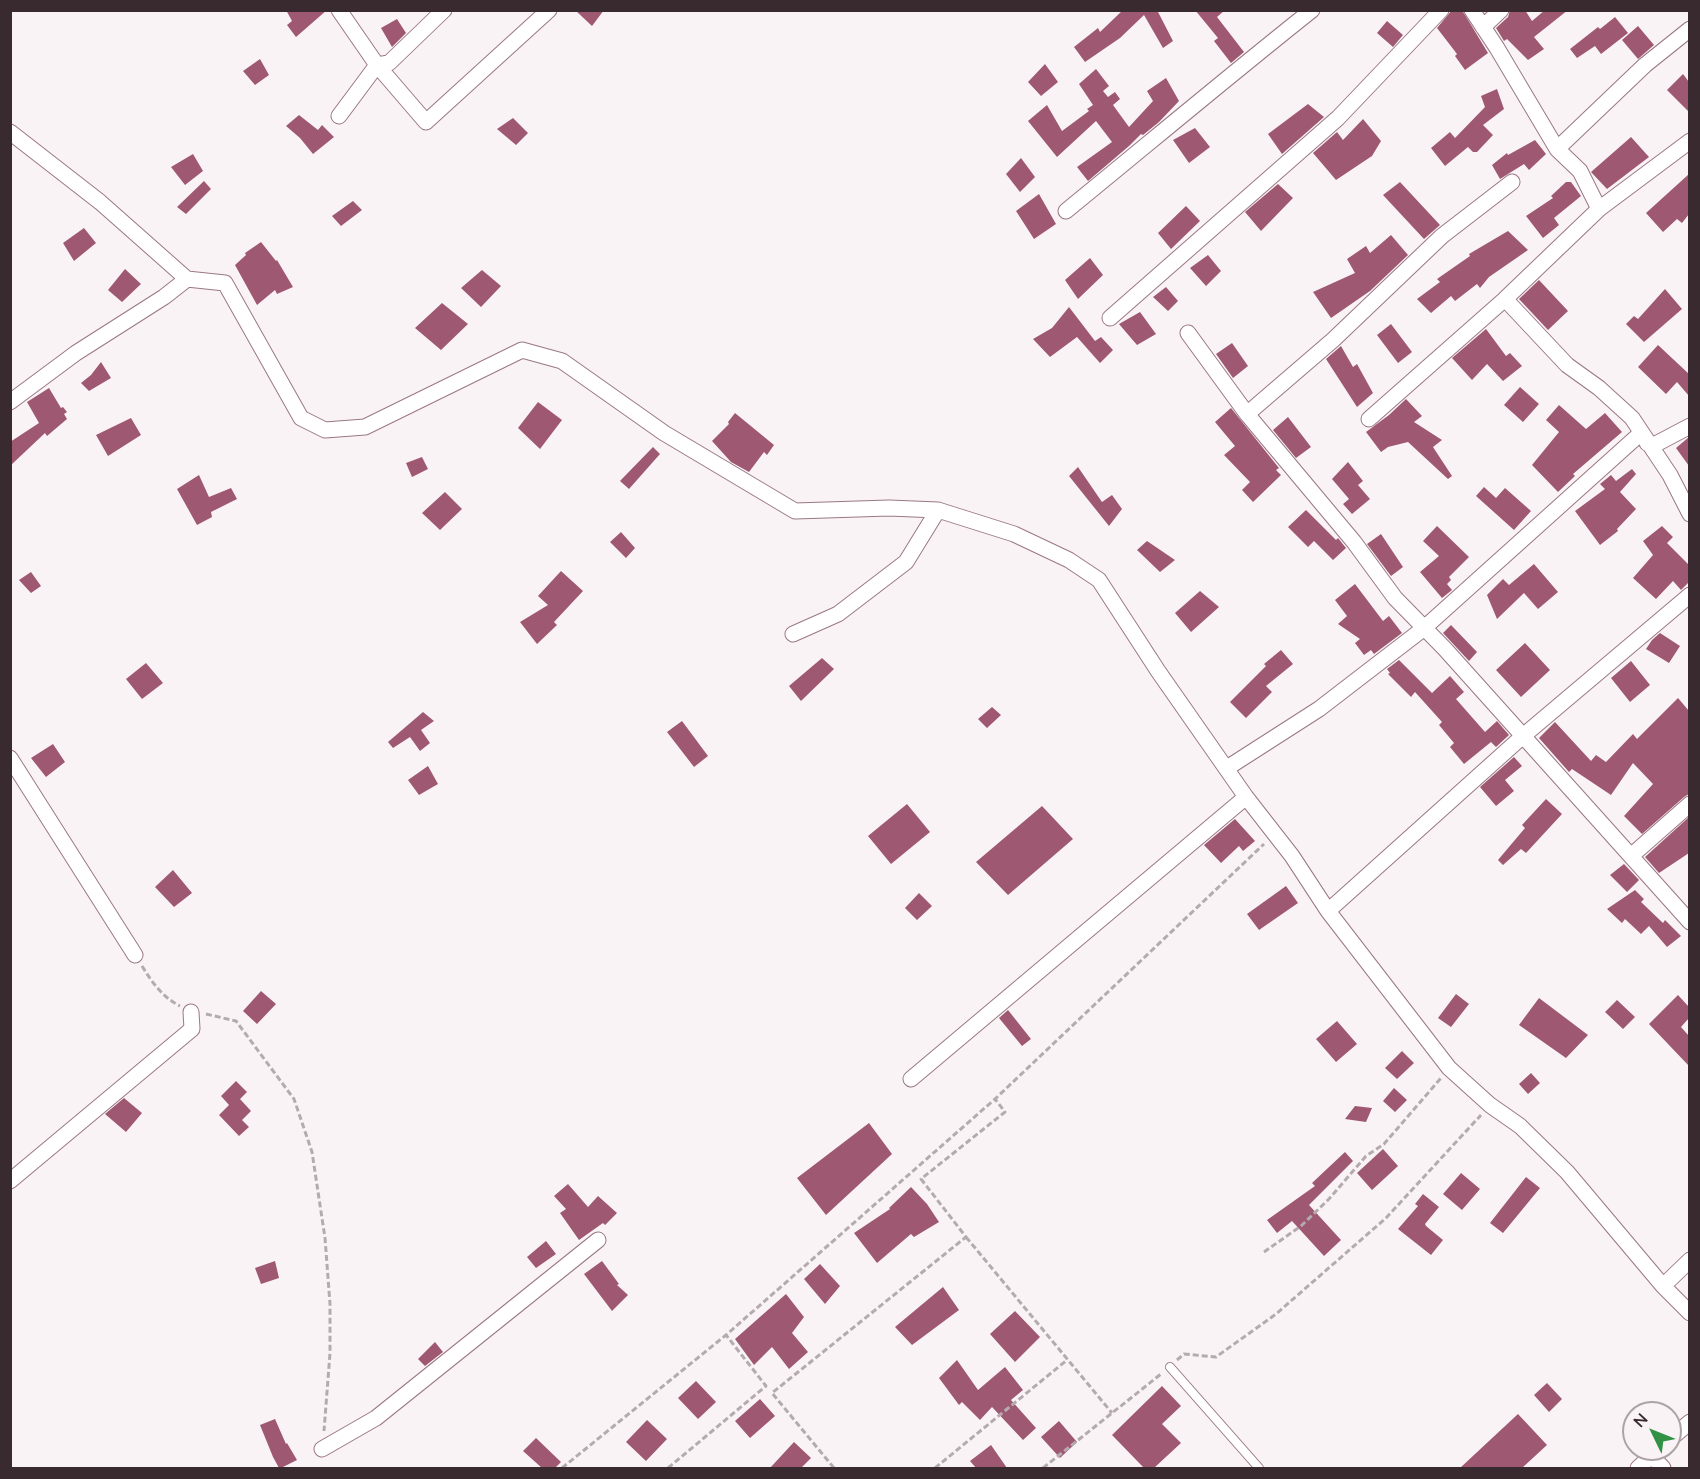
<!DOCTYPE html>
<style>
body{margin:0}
#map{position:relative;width:1700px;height:1479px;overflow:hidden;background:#faf3f5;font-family:Mulish,sans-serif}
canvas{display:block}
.frame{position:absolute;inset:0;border:12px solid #382a2f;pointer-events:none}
.north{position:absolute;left:1622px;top:1401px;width:60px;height:60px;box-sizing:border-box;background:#faf3f5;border:2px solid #aca3a6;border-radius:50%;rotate:313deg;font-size:16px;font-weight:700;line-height:24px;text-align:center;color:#382a2f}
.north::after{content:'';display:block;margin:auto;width:21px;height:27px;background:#319144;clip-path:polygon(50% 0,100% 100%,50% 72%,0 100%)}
</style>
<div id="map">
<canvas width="1700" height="1479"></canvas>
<div class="frame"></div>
<div class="north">N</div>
</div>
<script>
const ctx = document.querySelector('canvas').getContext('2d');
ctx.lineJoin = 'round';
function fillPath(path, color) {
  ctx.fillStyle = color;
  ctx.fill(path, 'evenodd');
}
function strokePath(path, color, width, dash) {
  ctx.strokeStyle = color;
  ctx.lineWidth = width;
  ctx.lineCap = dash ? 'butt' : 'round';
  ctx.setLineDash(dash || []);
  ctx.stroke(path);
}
const building = new Path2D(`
 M286,10H327L296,37L287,25L292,21Z
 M575,10H604L592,26Z
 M1123,10H1157L1173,41L1163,48L1144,15L1120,38L1085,62L1074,47L1098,28L1100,32Z
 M1195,10H1225L1217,17L1244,52L1231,63L1214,41L1218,38Z
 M1452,10H1462L1488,53L1465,70L1455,56L1457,54L1437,28Z
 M1510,10H1525L1532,21L1545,10H1568L1534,37L1544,49L1528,60L1507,39L1504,41L1496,28L1508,17Z
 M1615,17L1628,33L1601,54L1595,46L1577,58L1570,49L1598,27L1600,29Z
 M397,19L406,33L392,47L381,28Z
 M1387,21L1403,35L1393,47L1377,33Z
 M1638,26L1654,45L1638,59L1622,40Z
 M260,59L269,75L255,85L243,71Z
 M1045,64L1058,82L1041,96L1028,82Z
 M1096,69L1109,86L1103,91L1108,97L1115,92L1120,99L1113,105L1129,127L1153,101L1147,91L1166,78L1179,101L1159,122L1143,135L1141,134L1129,146L1088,181L1077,167L1112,142L1096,121L1057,157L1028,121L1047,105L1062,131L1089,111L1087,109L1093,105L1079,84Z
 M1683,74L1689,82V112L1667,90Z
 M1497,89L1504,109L1483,125L1493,135L1477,152H1473L1468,147L1445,166L1431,148L1450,132L1455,138L1485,107L1481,96Z
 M1308,104L1324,117L1282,154L1268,134Z
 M299,115L318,130L322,125L334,137L313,154L300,138L286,126Z
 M513,118L528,133L516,145L497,129Z
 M1363,119L1381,141L1372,156L1336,180L1313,153L1337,132L1343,140Z
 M1195,128L1210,147L1189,163L1173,140Z
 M1631,137L1649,157L1607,189L1591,172Z
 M1535,140L1546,154L1529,170L1524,164L1500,179L1492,165L1507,153L1508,155Z
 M193,154L203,171L185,185L171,167Z
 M1021,158L1035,177L1020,192L1006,174Z
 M1689,174V214L1682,223L1677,219L1663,232L1646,213Z
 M204,181L211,189L186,214L177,207Z
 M1400,182L1440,225L1424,239L1383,195Z
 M1566,182H1571L1581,196L1554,218L1559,225L1543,238L1526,216L1553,198L1551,196Z
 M1278,184L1293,198L1261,231L1245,212Z
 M1039,194L1056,224L1034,239L1016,211Z
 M353,201L362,210L341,226L332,216Z
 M1186,206L1200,221L1171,249L1158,233Z
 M84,228L96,243L74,261L63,243Z
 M1508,231L1528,250L1489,277L1480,288L1477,284L1455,301L1451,296L1431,313L1417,299L1440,282L1437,279L1470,256L1469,254Z
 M1391,235L1408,255L1370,291L1331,318L1313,292L1355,273L1347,259L1366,246L1370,253Z
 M261,242L276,261L277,260L293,287L277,294L275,290L257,305L235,265L246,255L245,253Z
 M1208,255L1221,271L1206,286L1190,268Z
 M1090,258L1103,275L1078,299L1065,280Z
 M125,269L141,284L122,302L108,290Z
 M482,270L501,286L481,307L461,288Z
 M1539,280L1568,311L1548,330L1519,299Z
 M1166,287L1178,301L1168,311L1153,297Z
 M1665,289L1682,309L1644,342L1626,324L1634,316L1638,319Z
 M442,303L468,324L441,350L415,328Z
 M1069,307L1095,341L1101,337L1113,350L1100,363L1077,337L1050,357L1033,339L1052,328Z
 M1140,312L1156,334L1137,345L1119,324Z
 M1391,324L1412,352L1398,363L1377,335Z
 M1486,329L1506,356L1510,353L1522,366L1503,381L1487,364L1472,380L1452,358Z
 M1232,343L1248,366L1233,378L1216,354Z
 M1658,345L1689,374V396L1677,382L1666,394L1638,367Z
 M1341,346L1353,367L1357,364L1373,393L1357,407L1326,359Z
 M101,362L111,378L89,391L81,383L91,375Z
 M1520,387L1539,404L1523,422L1504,405Z
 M49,388L61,408L63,407L67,412L64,414L67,419L47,436L45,433L10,466V442L39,423L27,402Z
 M1406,399L1422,416L1414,422L1442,440L1433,447L1452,476L1448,479L1408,442L1388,447L1381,452L1366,432L1389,415Z
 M538,402L562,420L540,449L518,428Z
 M1559,405L1586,429L1605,413L1622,432L1573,474L1575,476L1558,492L1532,465L1559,432L1546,420Z
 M1231,408L1279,468L1276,470L1281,475L1253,502L1242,490L1250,482L1224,455L1235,446L1215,422Z
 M735,413L774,445L767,455L764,452L749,472L731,462L712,441L729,424L728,422Z
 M1288,417L1311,447L1296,458L1273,430Z
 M131,418L141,435L108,456L96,435Z
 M1689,437V466L1676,448Z
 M653,447L660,454L629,489L620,481Z
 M422,457L428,469L412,477L406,463Z
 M1348,462L1363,481L1358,485L1370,499L1352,514L1343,504L1349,499L1332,479Z
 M1078,467L1102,502L1112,495L1122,509L1109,526L1069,476Z
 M1632,469L1636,474L1620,492L1636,509L1617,529L1618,531L1600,545L1575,511L1605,489L1600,484L1611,475L1616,481Z
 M199,475L209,497L231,488L237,499L211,512L212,517L197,525L177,489Z
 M1484,487L1496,498L1505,488L1531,511L1514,530L1476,496Z
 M445,492L462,509L440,530L422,513Z
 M1306,510L1336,540L1338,538L1346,548L1333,560L1314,541L1308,547L1288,527Z
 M1437,526L1469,557L1449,577L1451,580L1447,584L1452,590L1442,598L1420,572L1439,556L1423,541Z
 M1662,526L1673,537L1667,543L1689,565V582L1681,590L1673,581L1656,599L1633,578L1653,555L1643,541Z
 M621,532L635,548L626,558L610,542Z
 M1381,534L1403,567L1391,576L1367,544Z
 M1147,541L1175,560L1160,572L1137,550Z
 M1534,564L1558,592L1538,609L1524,593L1497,619L1487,595L1503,579L1509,585Z
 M561,571L583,591L554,622L557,625L537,644L520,622L548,605L538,596Z
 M31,572L41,586L31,593L19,580Z
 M1355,584L1383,621L1389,616L1402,633L1374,654L1371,650L1364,655L1355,643L1360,639L1338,624L1347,616L1335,600Z
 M1200,591L1219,607L1191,632L1175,613Z
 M1451,625L1477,652L1469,661L1443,633Z
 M1660,633L1680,646L1669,663L1646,649L1652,640Z
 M1525,643L1550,670L1521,697L1496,670Z
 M1281,650L1293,664L1266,686L1272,692L1246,718L1230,702L1266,666L1264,664Z
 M822,658L834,669L801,701L789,686Z
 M1399,660L1432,693L1450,676L1464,692L1456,699L1485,732L1497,721L1509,735L1496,747L1491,742L1464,764L1450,747L1454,743L1439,725L1442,722L1415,692L1411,697L1388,674L1390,673L1387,669Z
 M1631,661L1650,685L1630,702L1611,678Z
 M146,663L163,683L142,699L126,679Z
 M1678,698L1689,711V794L1684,797L1642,834L1624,816L1653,784L1633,763L1611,795L1572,769L1569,772L1539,738L1555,722L1591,761L1596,755L1606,762L1633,734L1637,739Z
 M992,707L1001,715L987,728L978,719Z
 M423,712L434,721L421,730L430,743L420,751L410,737L393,748L388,742Z
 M682,721L708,756L694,767L667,732Z
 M53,744L65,762L46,777L31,758Z
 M1514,757L1522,766L1505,780L1514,791L1496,806L1480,787Z
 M428,766L438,784L419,795L408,780Z
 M1546,799L1562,814L1526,853L1521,849L1503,865L1498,860L1525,828L1522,825Z
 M907,804L930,832L891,864L868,836Z
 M1042,806L1073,839L1008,895L976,862Z
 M1689,817V853L1659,873L1645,857Z
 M1235,819L1255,841L1243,851L1239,846L1221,863L1204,845Z
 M1624,864L1639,880L1627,892L1610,875Z
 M173,870L192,893L174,907L155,887Z
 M1286,886L1298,903L1259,930L1247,914Z
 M1635,890L1644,899L1641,902L1663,923L1665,920L1681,936L1667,947L1649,926L1641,934L1625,919L1622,923L1607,909Z
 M919,893L932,906L917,920L905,908Z
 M261,991L276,1004L257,1024L243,1011Z
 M1456,994L1469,1004L1451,1027L1438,1018Z
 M1678,995L1689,1007V1018L1681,1027L1689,1036V1066L1649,1024Z
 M1539,998L1588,1035L1566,1058L1519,1025Z
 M1617,1000L1635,1017L1623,1029L1605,1012Z
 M1008,1010L1031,1039L1022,1046L999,1018Z
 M1337,1021L1357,1044L1336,1062L1316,1039Z
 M1402,1051L1414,1063L1397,1079L1385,1068Z
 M1531,1073L1540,1083L1528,1094L1519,1084Z
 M236,1081L247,1092L240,1099L251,1111L242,1120L249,1127L239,1136L219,1115L229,1105L221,1096Z
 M1394,1088L1407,1100L1395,1112L1383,1101Z
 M124,1098L142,1113L126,1132L105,1114Z
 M1355,1106L1372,1108L1366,1122L1345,1119Z
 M869,1123L892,1154L826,1215L797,1178Z
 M1383,1149L1398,1166L1372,1190L1357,1173Z
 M1345,1152L1353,1161L1309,1205L1341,1240L1324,1256L1292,1221L1277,1233L1267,1220L1315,1186L1312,1183Z
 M1461,1173L1480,1189L1462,1210L1443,1194Z
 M1526,1177L1540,1188L1503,1233L1490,1223Z
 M568,1184L588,1207L598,1196L617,1213L605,1225L603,1223L579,1240L560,1213L566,1209L554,1196Z
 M911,1187L927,1204L939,1222L914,1237L911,1234L877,1263L854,1233L890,1209L889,1208Z
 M1423,1194L1439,1207L1425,1224L1426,1226L1443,1240L1431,1255L1398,1229L1418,1206L1415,1204Z
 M546,1241L556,1254L536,1268L527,1257Z
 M275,1261L279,1278L261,1284L255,1268Z
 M602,1261L619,1284L617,1285L628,1295L612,1311L584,1274Z
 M820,1264L840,1286L825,1304L804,1279Z
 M943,1287L959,1310L912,1345L895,1327Z
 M786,1294L804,1317L792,1333L808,1352L789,1369L772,1347L754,1365L735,1339Z
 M1015,1311L1040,1337L1015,1362L990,1334Z
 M435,1342L443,1352L425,1366L418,1359Z
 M957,1360L978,1390L1005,1367L1023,1390L1011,1400L1036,1428L1023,1440L992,1407L980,1420L962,1402L959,1405L939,1378Z
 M696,1381L716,1402L698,1419L678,1398Z
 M1547,1383L1562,1399L1549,1412L1534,1395Z
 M1162,1386L1181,1406L1162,1424L1181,1443L1154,1468H1144L1112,1435Z
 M760,1399L775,1416L750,1438L735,1421Z
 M1518,1414L1547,1445L1522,1468H1460Z
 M275,1419L286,1444L287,1443L297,1460L281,1468H279L273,1457L260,1425Z
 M647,1420L667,1439L646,1461L626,1442Z
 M1059,1421L1077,1442L1060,1458L1041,1437Z
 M536,1438L561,1462L555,1468H542L523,1451Z
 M794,1442L811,1458L801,1468H770Z
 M991,1445L1007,1468H976L970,1461Z`);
const path = new Path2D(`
 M142,966C152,982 162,997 180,1006
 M206,1014L236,1021L294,1099L312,1152L325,1238L330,1304V1353L324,1431
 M966,1237L1112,1413
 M1264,1252L1301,1226L1329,1199L1366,1156L1384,1144L1441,1078
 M1177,1360L1184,1354L1216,1357L1276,1314L1386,1218L1481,1115
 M562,1468L726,1335L995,1099L1264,844
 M668,1468L766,1386L726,1335
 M834,1468L772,1393L966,1237L921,1179L1005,1112L995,1099
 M935,1468L1067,1360
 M1043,1468L1161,1374`);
const service = new Path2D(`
 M1170,1367L1259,1468`);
const minor = new Path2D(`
 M339,10L377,65L426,122L549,10
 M1483,27L1501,10
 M339,116L377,65L389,63L444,10
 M10,132L100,202L187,279L225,283L301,418L325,430L365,427L522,350L562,361L664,433L795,511L889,508L938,510L1014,534L1069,560L1099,580L1158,671L1246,797L1292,856L1328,911L1449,1068L1490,1105L1520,1126L1567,1172L1663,1286L1690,1313
 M1557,149L1645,65L1690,29
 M1599,209L1690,141
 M1066,211C1148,144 1229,76 1312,10
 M1505,299L1567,365L1599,388L1632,418L1670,475L1690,514
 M1110,318L1338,118L1441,10
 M1188,333L1247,414L1354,542L1395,598L1445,649L1690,922
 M10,402L76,353L164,297L187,279
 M1247,414L1333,340L1442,236L1512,182
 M1369,419L1505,299L1599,209L1580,171L1557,149L1497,48L1472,10
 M1647,443L1656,444L1690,426
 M793,634L838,614L906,562L938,510
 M10,758L135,955
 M1227,768L1319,709L1423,629L1641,433
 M1631,856L1690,804
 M1328,911L1523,736L1690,595
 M911,1079L1246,797
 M10,1181L192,1029L191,1012
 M1663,1286L1690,1260
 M1670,1439L1690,1422
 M322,1449L376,1418L598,1240
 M1652,1456L1663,1468
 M1638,1468L1659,1449`);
fillPath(building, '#9f5872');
strokePath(service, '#9a7883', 10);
strokePath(minor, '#9a7883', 17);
strokePath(path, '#b4abae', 3, [6, 3]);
strokePath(service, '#fff', 8);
strokePath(minor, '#fff', 15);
</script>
